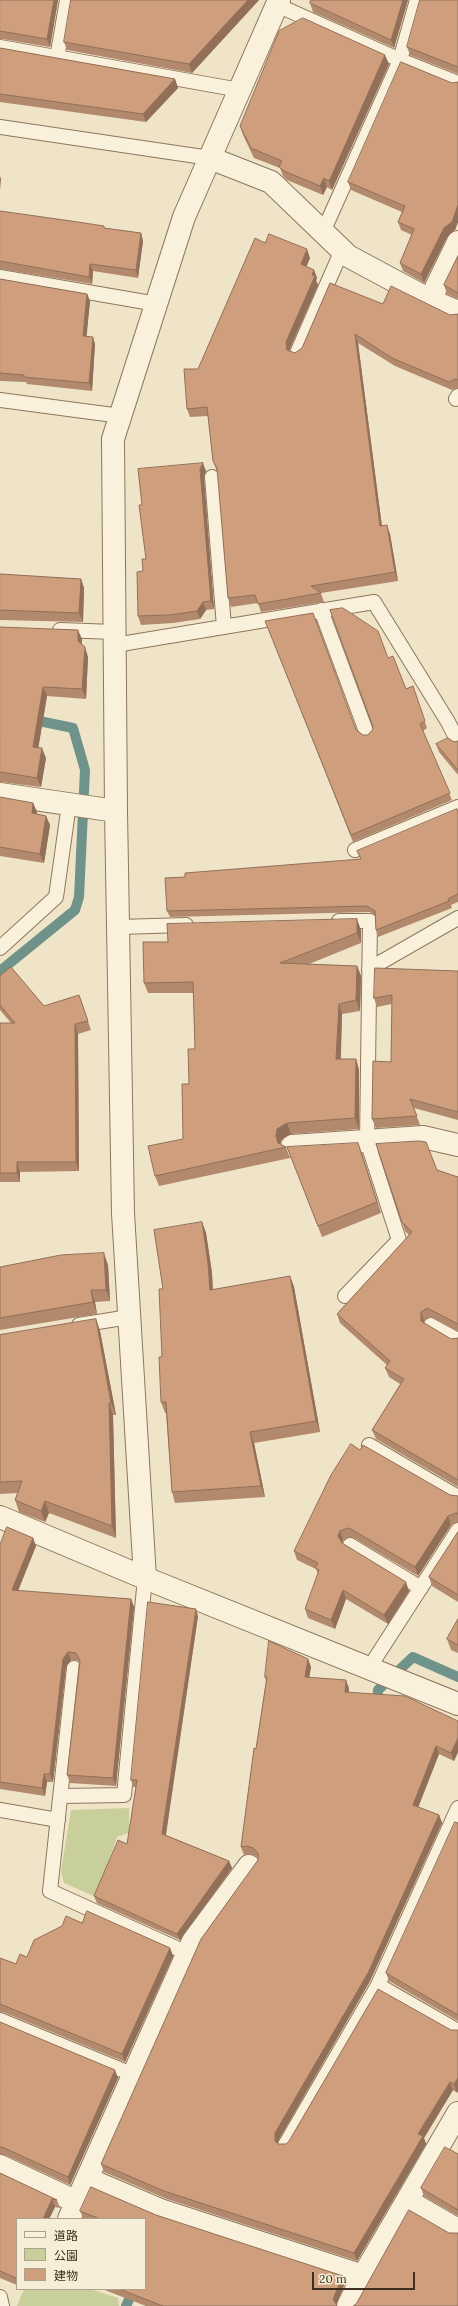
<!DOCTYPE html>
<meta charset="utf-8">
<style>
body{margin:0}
#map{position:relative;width:458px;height:2306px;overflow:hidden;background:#f0e4c8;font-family:Lora,"Noto Sans JP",serif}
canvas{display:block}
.legend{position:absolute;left:16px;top:2218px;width:130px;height:72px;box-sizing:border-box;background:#f7eed8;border:1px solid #ada18e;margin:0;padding:5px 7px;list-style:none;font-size:12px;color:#3d2e20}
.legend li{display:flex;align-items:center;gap:8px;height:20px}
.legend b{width:20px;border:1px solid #ada18e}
.scale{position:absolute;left:312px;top:2272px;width:103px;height:18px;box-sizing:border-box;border:2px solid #3d2e20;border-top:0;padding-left:5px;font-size:12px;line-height:14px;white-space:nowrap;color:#3d2e20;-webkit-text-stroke:3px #f7eed8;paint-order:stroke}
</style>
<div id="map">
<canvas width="458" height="2306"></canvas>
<ul class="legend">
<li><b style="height:5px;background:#faf1dc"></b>道路</li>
<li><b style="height:11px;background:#c9cf9b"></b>公園</li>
<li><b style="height:11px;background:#cf9f7d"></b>建物</li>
</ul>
<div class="scale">20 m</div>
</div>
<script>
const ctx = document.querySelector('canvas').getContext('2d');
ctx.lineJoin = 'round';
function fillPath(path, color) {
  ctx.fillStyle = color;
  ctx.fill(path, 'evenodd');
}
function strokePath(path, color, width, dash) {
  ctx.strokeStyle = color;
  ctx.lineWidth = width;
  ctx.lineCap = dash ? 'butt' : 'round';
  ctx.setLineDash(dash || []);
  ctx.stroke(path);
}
const green = new Path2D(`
 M129,1808V1833L117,1837L96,1897L64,1883L61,1871L71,1810Z
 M24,2289H90L118,2298L119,2306H17Z`);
const stream = new Path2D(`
 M0,971L75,910L79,897L85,770L73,728L29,719
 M377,1706L378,1690L413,1657L458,1677
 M126,2306L134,2289`);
const lane = new Path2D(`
 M277,5L400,60L458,83
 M0,47L240,90
 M57,58L67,0
 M0,127L210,158
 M323,232L400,60L417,0
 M0,277L157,304
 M297,353L342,250
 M456,399L458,396
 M0,400L121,416
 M212,477L224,627
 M321,610L367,734
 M60,630L115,632
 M115,645L374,602L448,722L458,742
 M355,850L458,807
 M339,921H370L367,1141L399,1240L345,1296
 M119,927L186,925
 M0,948L56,897L69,804
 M369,969L458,918
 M79,1325L129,1317
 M431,1325L458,1340
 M369,1445L458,1497
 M350,1545L421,1588
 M74,1668L50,1891L187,1953
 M369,1668L458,1530
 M61,1796L124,1795L145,1578
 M0,1810L58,1820
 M378,1985L458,2031
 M0,2020L134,2075
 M285,2145L378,1985L458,1808
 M0,2297L2,2306`);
const street = new Path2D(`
 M210,158L271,182L348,256L430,300L458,312
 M430,300L458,242
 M0,794L116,811
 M292,1146L423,1137L458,1145
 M0,1517L145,1578L458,1704
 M145,1578L123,1213L116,811L113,439L184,217L279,0
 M0,2166L77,2202
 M88,2179L163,2211L363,2276
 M408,2201L458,2230
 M69,2219L193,1941L249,1866
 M348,2306L363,2276L458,2113`);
const wall = new Path2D(`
 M0,0H58L50,47L2,39H0Z
 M259,0L192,73L67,50L64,42Z
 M311,0H408L394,48L313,12L310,3Z
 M458,0V74L410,55L407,47Z
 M0,48L175,79L178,88L146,122L0,102Z
 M389,64L332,190L327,187L323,195L287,180L283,176L280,168L254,158L243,135L240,126Z
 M458,82V222L455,230L447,237L424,283L403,271L400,263L412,235L401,230L398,222L402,212L351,190L348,182L452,83Z
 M0,211L105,228L141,233L143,241L138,278L93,271L92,284L0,269Z
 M265,243L310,258L306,267L314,270L317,278L316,280L318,285L289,351L295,353L383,304L450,315L458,314V388L452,390L395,366L358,343L382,526L390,534L398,581L321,593L324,602L261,612L258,603L231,607L228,598L218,472L216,469L213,461L208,416L190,417L187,409L198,369Z
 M458,256V299L447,294L444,285Z
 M0,279L87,294L90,301L86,336L95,344L92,391L27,384L26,382L0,381Z
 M206,471L204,478L214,609L206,610L200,619L173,623L141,625L138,616L143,571L146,559L142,505Z
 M0,574L81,579L84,588L83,622L0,620Z
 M0,627L82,639V644L88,657L86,699L47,696L38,748L46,758L41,787L0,782Z
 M268,628L356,730L363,735H368L373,729L388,658L406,689L413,686L427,728L423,731L452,800L353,842Z
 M458,741V775L439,752L436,744Z
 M0,797L33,803L37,812L36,814L46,816L50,825L44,863L0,856Z
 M458,813V902L451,905L452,908L378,937L376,930L375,916L370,912L170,917L167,911L185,877L361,859L357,851Z
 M361,930V943L309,964L357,966L361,976L360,1011L342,1014L341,1059H356L359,1070V1129L291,1134L281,1140L280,1144L286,1147L290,1158L159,1186L155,1176L183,1139L189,1084L195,1049L194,993H148L144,983L168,942Z
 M458,971V1120L414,1108L420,1125L376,1128L372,1119L391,1062L392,1004L377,1007L374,998Z
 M0,976L44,1006L79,995L91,1030L78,1034L79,1171L20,1172V1182H0V1023H11L0,1010Z
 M287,1147L362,1154L381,1213L322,1237Z
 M437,1170L458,1177V1332L430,1317L424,1321V1323L451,1339L458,1338V1487L376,1439L372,1430L400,1384L389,1377L385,1368L387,1365L340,1323L337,1314L409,1235L405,1231L402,1222Z
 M202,1222L206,1233L212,1273L213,1290L290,1276L294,1287L320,1432L254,1443L265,1497L175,1503L172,1492L166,1413H165L161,1402L163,1289Z
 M108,1265L110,1301L95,1302L97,1314L0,1330V1267Z
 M96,1319L100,1331L116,1415H113L116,1538L49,1513L45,1522L19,1512L15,1500L18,1493L0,1494V1335Z
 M360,1450L450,1495L458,1496V1522L451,1525L418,1576L354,1538L350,1537L343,1540L342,1543L409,1591L388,1624L346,1599L335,1629L308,1618L305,1609L318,1574L316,1569L297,1560L294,1551Z
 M458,1532V1602L432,1586L429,1577Z
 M33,1538L36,1546L18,1591L131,1599L134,1607L116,1786L70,1783L67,1775L79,1661L71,1660L66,1667L53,1782H47L45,1796L0,1789V1545Z
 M198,1616L166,1835L229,1861L232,1868L180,1940L97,1903L94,1896L127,1844L136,1787H133L131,1780Z
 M458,1619V1653L451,1650L447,1639Z
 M308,1659L311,1667L309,1677L349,1688L348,1692L458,1721V1752L454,1761L439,1754L418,1807L439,1815L442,1823L370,1981L278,2141V2144H286L451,2030H458V2091L457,2093L453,2090L424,2138L426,2144L357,2261L167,2199L104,2172L101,2164L258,1860V1858L256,1856L250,1854L244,1855L241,1847L266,1681L265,1677Z
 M458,1823V2021L389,1981L386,1973Z
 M82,1923L170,1948L173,1956L125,2062L3,2012H0V1958L16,1964Z
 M0,2022L118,2078L70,2185L5,2155H0Z
 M458,2154V2216L424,2196L421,2188Z
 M0,2173L57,2200L60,2208L55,2207L49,2219H17V2285L0,2278Z
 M80,2211L156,2215L345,2283L336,2305L337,2306H146L102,2289H145V2219H84L83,2218Z`);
const shadedWall = new Path2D(`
 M54,0H58L50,47L47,39Z
 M248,0H259L192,73L189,64Z
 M403,0H408L394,48L391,40Z
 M385,55L389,64L332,190L329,181Z
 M175,79L178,88L146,122L143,114Z
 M0,176L1,179L0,190Z
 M324,178L327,187L323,195L320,186Z
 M458,205V222L455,230L447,237L424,283L421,274L444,228Z
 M141,233L143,241L138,278L136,270Z
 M307,249L310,258L304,272L301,264Z
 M90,264L93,271L92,284L89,277Z
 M314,270L317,278L316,280L318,285L289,350L290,358L287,350L286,342Z
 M87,294L90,301L86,343L83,336Z
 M355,334L358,343L383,535L380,526Z
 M93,337L95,344L92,391L89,383Z
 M203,463L206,471L204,478L214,609L211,601L200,469Z
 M387,525L390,534L398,581L395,572Z
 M81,579L84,588L83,622L79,613Z
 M203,602L206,610L200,619L197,611Z
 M78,630L82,639L81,651L78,641Z
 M85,647L88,657L86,699L82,689Z
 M43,687L47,696L37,756L33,747Z
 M42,748L46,758L41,787L37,778Z
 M33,803L37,812L35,823L32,813Z
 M46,816L50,825L44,863L40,854Z
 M357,919L361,930V943L357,933Z
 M357,966L361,976L360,1011L356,1000Z
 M339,1004L342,1014L340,1070L336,1059Z
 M75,1024L78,1034L79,1171L76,1162Z
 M356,1059L359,1070V1129L355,1118Z
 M287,1123L291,1134L281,1140L280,1146L282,1153L276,1136L277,1129Z
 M358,1143L362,1154L381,1213L377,1202Z
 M17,1162L20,1172V1182L17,1173Z
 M202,1222L206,1233L212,1273L213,1301L210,1290Z
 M104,1253L108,1265L110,1301L106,1290Z
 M290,1276L294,1287L320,1432L316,1421Z
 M91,1290L95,1302L97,1314L93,1302Z
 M421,1312L424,1321V1330L421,1321Z
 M96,1319L100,1331L116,1415L111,1403Z
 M109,1403L113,1415L116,1538L112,1526Z
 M250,1432L254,1443L265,1497L261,1486Z
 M45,1501L49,1513L45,1522L41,1511Z
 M448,1516L451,1525L418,1576L415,1567Z
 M340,1531L343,1540L342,1545L338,1536Z
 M33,1538L36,1546L15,1598L12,1590Z
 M406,1582L409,1591L388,1624L384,1615Z
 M343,1590L346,1599L335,1629L331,1620Z
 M131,1599L134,1607L116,1786L113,1778Z
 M196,1609L198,1616L165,1840L162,1834Z
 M68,1652L71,1660L66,1667L53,1782L50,1774L63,1659Z
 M308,1659L311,1667L308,1685L305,1677Z
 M346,1680L349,1688L348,1700L345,1692Z
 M458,1738V1752L454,1761L451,1753Z
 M436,1746L439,1754L416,1813L413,1805Z
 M44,1774L47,1782L45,1796L42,1788Z
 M439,1815L442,1823L370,1981L278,2141L277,2149L275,2141V2133Z
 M229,1861L232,1868L180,1940L177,1934Z
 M170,1948L173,1956L125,2062L122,2054Z
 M115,2070L118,2078L70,2185L68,2177Z
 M458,2078V2091L457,2093L454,2084Z
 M450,2082L453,2090L424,2138L426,2144L357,2261L354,2253L418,2134Z
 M52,2199L55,2207L49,2219H43Z
 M343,2276L345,2283L336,2306L333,2299Z`);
const building = new Path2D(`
 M0,0H54L47,39L0,31Z
 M71,0H248L189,64L64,42Z
 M311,0H403L391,40L310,3Z
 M420,0H458V67L407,47Z
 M303,18L385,55L332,175L329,181L324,178L320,186L284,171L279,167L282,161L251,148L240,126L279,31Z
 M0,48L175,79L143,114L0,94Z
 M401,62L452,83L458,82V205L452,222L444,228L421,274L400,263L414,229L398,222L405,206L348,182Z
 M0,211L71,221L104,226V228L141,233L136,270L90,264L89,277L0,261Z
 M269,234L307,249L301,264L314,270L312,275L315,276L286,342L287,350L295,353L302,348L330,283L383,304L391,286L450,315L458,314V380L455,379L449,382L392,358L355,334L380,526L387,525L395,572L311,586L321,593L258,604L255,595L228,598L217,468L213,461L207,407L187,409L184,369H198L255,238L265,243Z
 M458,256V293L444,285Z
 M0,279L87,294L83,336L93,337L89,383L24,377V375L0,373Z
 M203,463L200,469L211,601L203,602L197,611L170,615L138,616L137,572L143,571L142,559H146L139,505H142L138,469Z
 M0,574L81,579L79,613L0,610Z
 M343,608L378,631L388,658L393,656L406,689L413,686L425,721L420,724L450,793L351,835L265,621L313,613L356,730L363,735H368L373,729L372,724L330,610Z
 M0,627L78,630V641L85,647L82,689L43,687L33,747L42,748L37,778L0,772Z
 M448,738L454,742L458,741V770L436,744Z
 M0,797L33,803L32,813L46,816L40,854L0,847Z
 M457,809L458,813V894L448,899L449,901L376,930L375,911L367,906L167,911L165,878L185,877V873L361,859L357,851Z
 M357,919V933L280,963L357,966L356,1000L339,1004L336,1059H356L355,1118L287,1123L277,1129L276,1136L278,1143L286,1147L155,1176L148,1146L183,1139L182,1084H189L188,1049H195L193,982L144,983L143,942H168L167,924Z
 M11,967L44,1006L79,995L88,1021L75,1024L76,1162H17V1173H0V1023H15L0,1005V976Z
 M375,968L458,971V1112L410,1099L417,1116L372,1119L373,1061L391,1062L392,995L374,998Z
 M419,1141L426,1142L437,1170L458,1177V1324L427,1308L421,1312V1321L451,1339L458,1338V1480L372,1430L404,1379L385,1368L390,1361L337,1314L412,1232L402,1222L376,1144Z
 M358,1143L377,1202L318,1226L287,1147Z
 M202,1222L208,1263L210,1290L290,1276L316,1421L250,1432L261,1486L172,1492L166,1402H161L159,1357H162L159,1289H163L154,1230Z
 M104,1253L106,1290H91L93,1302L0,1318V1267L61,1255Z
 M96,1319L111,1403H109L112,1526L45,1501L41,1511L15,1500L22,1481L0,1482V1335Z
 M351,1444L360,1450L363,1445L450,1495L458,1496V1514L456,1513L448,1516L415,1567L351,1529L347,1528L340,1531L338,1536L342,1543L406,1582L384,1615L343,1590L331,1620L305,1609L319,1570L315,1568L318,1563L294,1551L331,1475Z
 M7,1527L33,1538L12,1590L131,1599L113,1778L67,1775L80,1661L76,1653L68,1652L63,1659L50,1774H44L42,1788L0,1782V1545Z
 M458,1532V1595L429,1577Z
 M148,1602L196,1609L162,1834L229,1861L177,1934L94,1896L118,1840L127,1844L137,1780H131Z
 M458,1619V1645L447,1639Z
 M269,1641L308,1659L305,1677L346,1680L345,1692L405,1696L458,1721V1738L451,1753L436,1746L413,1805L439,1815L368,1973L275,2133V2141L278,2144H286L289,2141L378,1989L451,2030H458V2078L454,2084L450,2082L418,2134L423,2136L354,2253L164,2191L101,2164L201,1939L258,1860V1853L253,1848L247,1846L241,1847L254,1748L256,1749L267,1677H265Z
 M455,1822L458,1823V2015L386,1973Z
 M87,1911L170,1948L122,2054L0,2004V1958L16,1964L20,1954L27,1957L34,1940L62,1926L66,1916L82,1923Z
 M0,2022L115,2070L68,2177L2,2147H0Z
 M445,2147L458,2154V2210L421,2188Z
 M0,2173L57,2200L52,2199L43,2219H17V2275L16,2278L0,2271Z
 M91,2187L156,2215L343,2276L333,2299L337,2306H163L119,2289H145V2219H100L80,2211Z
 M409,2210L449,2233H458V2306H353L356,2304Z`);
fillPath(green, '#c9cf9b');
strokePath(stream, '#6f938a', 10);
strokePath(lane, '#8d765c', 16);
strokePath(street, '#8d765c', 24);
strokePath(lane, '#faf1dc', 14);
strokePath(street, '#faf1dc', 22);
fillPath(wall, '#b2896c');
fillPath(shadedWall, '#916f58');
fillPath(building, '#cf9f7d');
strokePath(building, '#916f58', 1);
</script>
